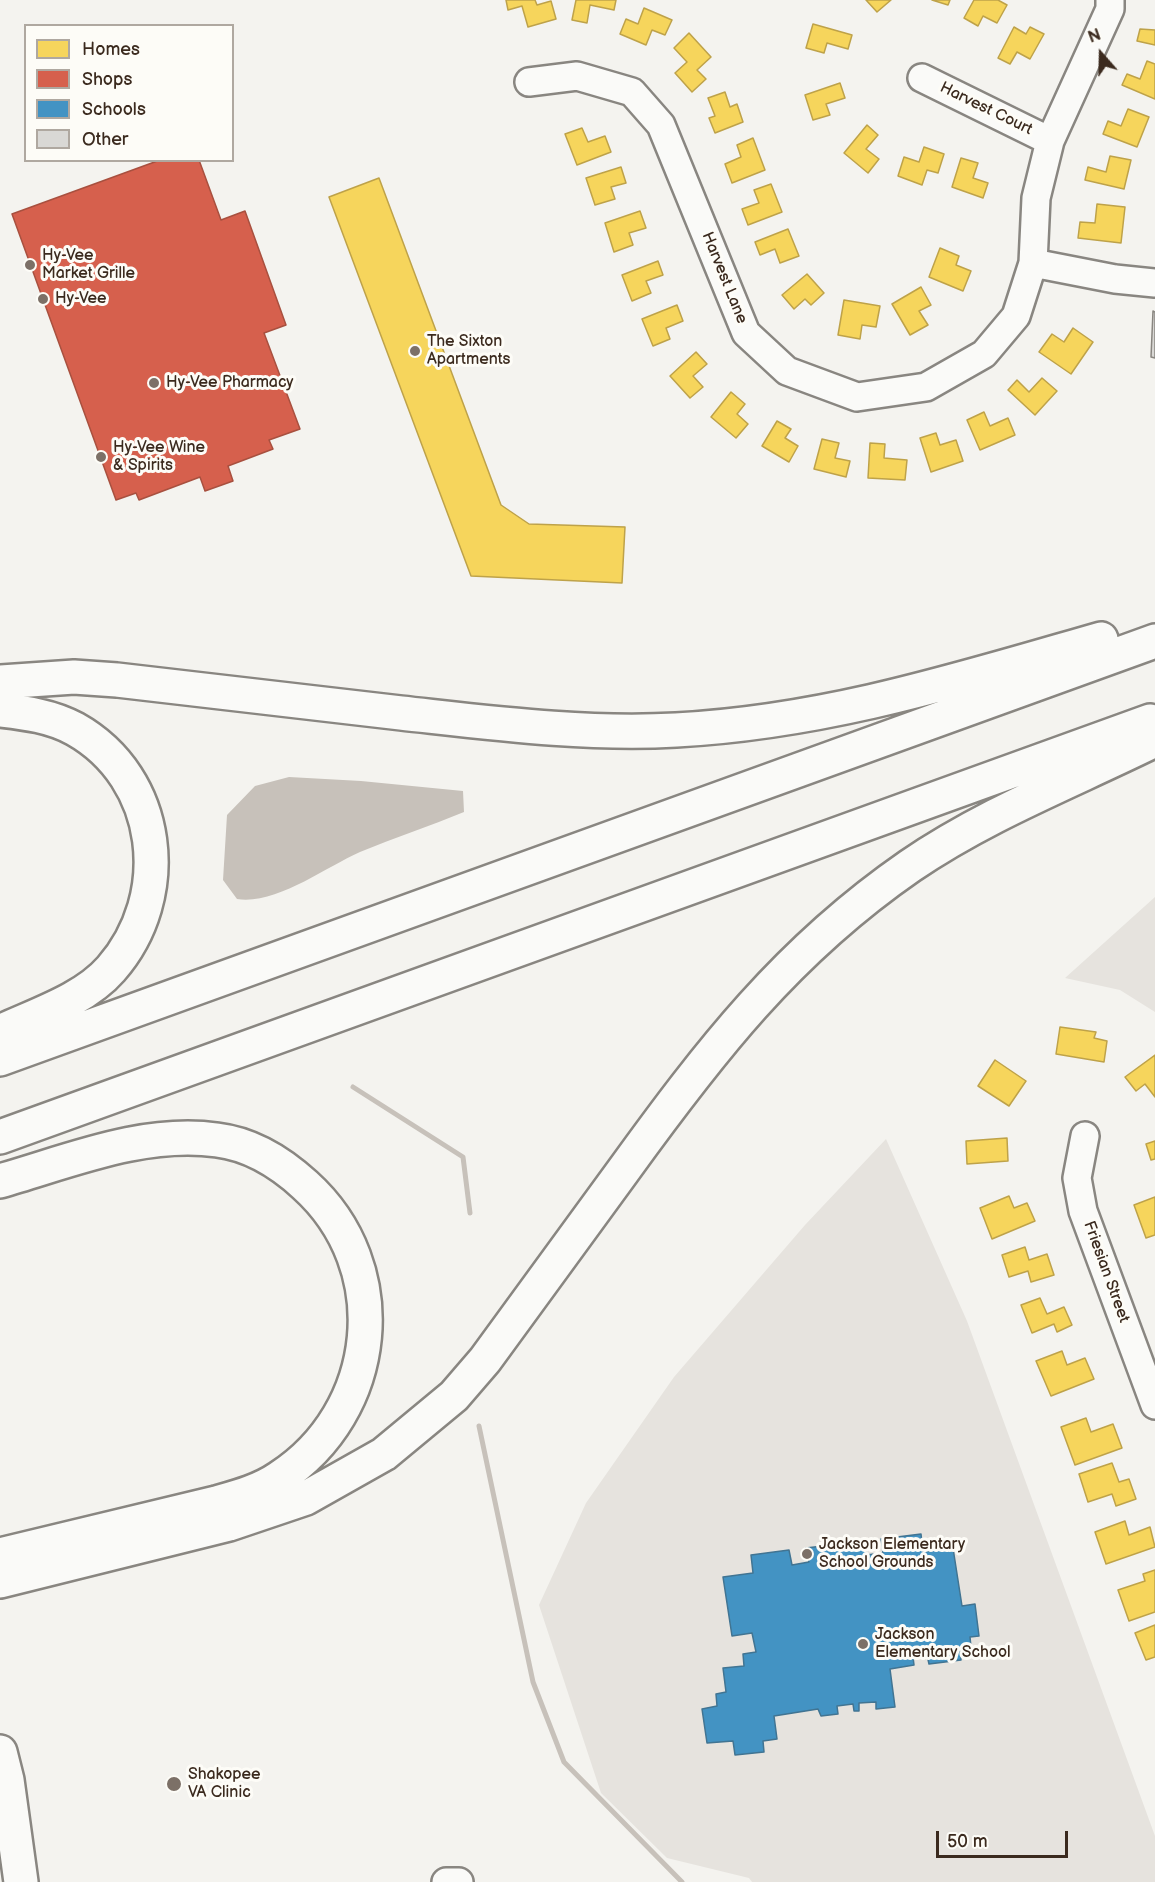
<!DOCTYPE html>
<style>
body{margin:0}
#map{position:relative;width:1155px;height:1882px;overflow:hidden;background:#f4f3ef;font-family:"Balsamiq Sans",sans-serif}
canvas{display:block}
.legend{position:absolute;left:24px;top:24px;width:210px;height:138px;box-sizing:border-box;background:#fdfcf7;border:2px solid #afa8a0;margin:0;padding:8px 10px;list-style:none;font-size:18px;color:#3b2a1e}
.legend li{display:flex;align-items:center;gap:12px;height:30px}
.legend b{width:30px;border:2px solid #afa8a0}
.north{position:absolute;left:1071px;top:24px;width:60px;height:60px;-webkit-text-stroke:4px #fdfcf7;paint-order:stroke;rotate:340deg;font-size:16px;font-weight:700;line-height:24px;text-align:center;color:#3b2a1e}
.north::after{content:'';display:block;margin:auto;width:21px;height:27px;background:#3b2a1e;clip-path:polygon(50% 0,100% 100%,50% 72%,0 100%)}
.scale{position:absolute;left:936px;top:1831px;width:132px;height:27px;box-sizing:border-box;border:3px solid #3b2a1e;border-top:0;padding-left:8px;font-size:18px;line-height:21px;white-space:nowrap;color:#3b2a1e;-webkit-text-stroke:4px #fdfcf7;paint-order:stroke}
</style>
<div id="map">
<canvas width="1155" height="1882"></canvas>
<ul class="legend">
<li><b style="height:16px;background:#f6d55c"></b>Homes</li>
<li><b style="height:16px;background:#d6604d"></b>Shops</li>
<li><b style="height:16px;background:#4393c3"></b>Schools</li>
<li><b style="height:16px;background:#d9d8d5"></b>Other</li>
</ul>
<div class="north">N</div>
<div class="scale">50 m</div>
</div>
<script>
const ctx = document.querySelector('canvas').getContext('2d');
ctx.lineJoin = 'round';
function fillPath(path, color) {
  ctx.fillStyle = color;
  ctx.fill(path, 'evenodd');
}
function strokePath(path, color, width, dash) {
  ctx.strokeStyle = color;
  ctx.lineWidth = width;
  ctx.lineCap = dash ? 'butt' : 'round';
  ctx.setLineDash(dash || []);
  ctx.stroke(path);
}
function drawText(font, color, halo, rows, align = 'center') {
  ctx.font = font + ' "Balsamiq Sans",sans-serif';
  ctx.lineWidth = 6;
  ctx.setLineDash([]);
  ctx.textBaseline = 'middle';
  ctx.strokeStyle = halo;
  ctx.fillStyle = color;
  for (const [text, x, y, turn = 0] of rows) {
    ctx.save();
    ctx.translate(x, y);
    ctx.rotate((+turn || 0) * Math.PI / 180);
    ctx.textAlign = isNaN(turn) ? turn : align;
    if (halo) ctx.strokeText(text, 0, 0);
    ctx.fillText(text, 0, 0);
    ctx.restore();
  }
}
const built = new Path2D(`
 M1155,897V1012L1120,990L1065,978Z
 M886,1139L967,1321L1155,1836V1882H752L749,1878L667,1858L601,1793L539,1605L586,1503L674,1377L805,1225Z`);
const water = new Path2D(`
 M289,777L361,781L463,791L464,812C430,826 394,838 360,852C324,868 276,905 237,899L223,880L227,815L255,786Z`);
const homes = new Path2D(`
 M506,0H535L537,5L551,1L556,19L528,27L522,6L508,10Z
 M576,0H616L614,10L590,5L587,23L572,20Z
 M866,0H891L877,12Z
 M932,0H950L948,5Z
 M974,0H998L1007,5L997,23L983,16L978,26L964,18Z
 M644,8L672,20L665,35L652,30L646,45L620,34L626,19L638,24Z
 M813,24L852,35L848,49L827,43L824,53L806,48Z
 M1014,27L1026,34L1030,27L1044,34L1030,59L1017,52L1010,64L998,58Z
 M1140,29L1155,30V45L1137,41Z
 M689,33L711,57L697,70L706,79L692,92L675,73L687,62L674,48Z
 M1147,61L1155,64V99L1122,85L1127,74L1140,79Z
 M840,83L845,98L826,104L830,115L813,120L805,95Z
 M725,92L730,107L737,104L743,122L715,133L709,118L715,116L708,98Z
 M1128,109L1149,117L1137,147L1103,134L1108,121L1121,126Z
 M867,125L878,135L866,149L879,159L868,173L844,153Z
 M582,128L588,142L605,136L611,152L577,165L565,134Z
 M753,138L765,170L732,183L725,164L741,157L737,145Z
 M924,147L944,154L938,173L927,170L922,185L898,176L904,157L919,162Z
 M1110,156L1131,160L1124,189L1085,180L1088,167L1106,172Z
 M961,158L978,163L973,178L988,183L983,198L952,187Z
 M621,167L626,183L611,187L615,199L595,205L586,178Z
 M379,178L501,505L529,524L625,527L622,583L471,576L329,197Z
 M771,184L782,212L748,225L742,209L759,203L754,190Z
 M1097,204L1125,207L1121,243L1078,238L1080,222L1095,223Z
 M640,211L646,228L629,233L633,245L614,252L605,223Z
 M788,229L799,256L780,263L775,249L760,255L755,242Z
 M940,248L959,256L956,265L971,271L963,291L929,277Z
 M658,261L663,275L646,281L651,293L632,301L622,275Z
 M807,274L824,293L811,305L805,299L794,309L782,295Z
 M921,287L931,305L919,311L928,325L910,335L892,304Z
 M844,300L880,306L876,327L862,325L860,339L838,335Z
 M677,305L683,321L666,328L670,339L653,346L642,319Z
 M1073,328L1093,342L1071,374L1039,352L1052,334L1064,342Z
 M696,352L707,364L693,376L703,387L690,398L670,376Z
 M1042,378L1057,391L1035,415L1008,390L1017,380L1029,392Z
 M731,392L745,404L737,414L748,424L736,438L711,417Z
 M984,412L990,426L1008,418L1015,435L980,450L967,420Z
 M777,421L791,429L785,438L798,446L789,462L762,446Z
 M936,433L940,445L956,440L963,461L931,472L920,438Z
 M822,439L839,443L835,458L850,461L846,477L814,469Z
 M870,443L885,444L884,458L907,460L905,480L868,478Z
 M1060,1027L1096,1032L1094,1038L1107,1041L1104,1062L1056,1054Z
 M1155,1055V1097L1145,1084L1136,1091L1125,1077Z
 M995,1060L1026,1081L1009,1106L978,1086Z
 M1007,1138L1008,1161L967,1164L966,1141Z
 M1155,1141V1159L1151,1160L1146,1144Z
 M1009,1196L1014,1208L1027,1203L1035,1221L992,1239L980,1208Z
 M1155,1197V1235L1146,1238L1134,1205Z
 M1025,1247L1029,1260L1047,1254L1054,1275L1031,1282L1028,1271L1009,1277L1002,1255Z
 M1040,1298L1047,1314L1064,1307L1072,1325L1057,1332L1054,1324L1032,1333L1021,1305Z
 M1062,1351L1067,1365L1085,1358L1094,1379L1051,1396L1036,1361Z
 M1086,1418L1091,1432L1113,1424L1122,1448L1075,1465L1061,1427Z
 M1112,1463L1119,1482L1129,1479L1136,1499L1116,1506L1112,1494L1088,1502L1079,1474Z
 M1125,1521L1129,1535L1150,1527L1155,1547L1106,1564L1095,1532Z
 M1155,1570V1612L1129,1621L1118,1590L1145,1581L1143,1574Z
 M1155,1625V1657L1146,1660L1135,1633Z`);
const shops = new Path2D(`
 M160,160H199L221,220L245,211L286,325L264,333L300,429L269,440L273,449L228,466L233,481L205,491L200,477L139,500L136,493L116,500L12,214Z`);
const schools = new Path2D(`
 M921,1534L923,1552L953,1548L962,1606L975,1604L979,1636L970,1637L971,1647L960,1648L961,1660L929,1664L927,1655L913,1657L914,1665L890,1669L895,1707L876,1709V1702L859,1703V1711H854L853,1704L837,1706L838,1714L821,1716L818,1709L774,1716L777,1739L763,1741L764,1752L735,1755L733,1741L707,1743L702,1709L717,1706L716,1694L726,1692L723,1668L744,1666L743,1654L756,1652L752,1633L732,1636L723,1577L753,1573L751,1555L789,1550L792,1565L809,1562L806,1548L864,1541L866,1555L883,1553L881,1539Z`);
const stream = new Path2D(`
 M353,1087L463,1157L470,1213
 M479,1426L533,1682L564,1762L682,1882`);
const building = new Path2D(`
 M1153,311L1155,312V358L1151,357Z`);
const minor = new Path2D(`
 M922,78L1050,141
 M529,82L577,76L632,92L661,125L746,333L787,371L857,397L926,387L984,354L1016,316L1033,263L1036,198L1050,141L1110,9V0
 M1033,263L1115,279L1155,283
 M1085,1136L1077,1178L1083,1211L1155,1405
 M446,1882H459`);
const major = new Path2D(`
 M0,1752L7,1780L21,1882`);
const highway = new Path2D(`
 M0,682L74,677L117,680C212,691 307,702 401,713C493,723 584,735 676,730C826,722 958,680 1101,639
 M0,710C26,713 51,716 75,729C162,778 175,896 111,969C84,1000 36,1015 0,1032
 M0,1059L1155,641
 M0,1137L1150,721
 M0,1181C70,1161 143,1130 217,1140C250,1144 281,1163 305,1185C396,1267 381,1412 279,1478C260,1491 237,1497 216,1503L0,1555
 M0,1581L229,1524L306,1498L384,1454L454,1396L485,1360C531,1297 577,1234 623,1171C709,1052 787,951 910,866C986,814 1072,781 1155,740`);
const markers = [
 [30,265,6,"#7c7067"],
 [43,299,6,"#7c7067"],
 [415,351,6,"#7c7067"],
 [154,383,6,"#7c7067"],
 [101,457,6,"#7c7067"],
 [807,1554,6,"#7c7067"],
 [863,1644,6,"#7c7067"],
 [174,1784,8,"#7c7067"]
];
const streetNames = [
 ["Harvest Court",986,109,26],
 ["Harvest Lane",724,278,68],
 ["Friesian Street",1106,1272,70]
];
const poiNames = [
 ["Hy-Vee",42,256],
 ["Market Grille",42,274],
 ["Hy-Vee",55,299],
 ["The Sixton",427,342],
 ["Apartments",427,360],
 ["Hy-Vee Pharmacy",166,383],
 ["Hy-Vee Wine",113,448],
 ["& Spirits",113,466],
 ["Jackson Elementary",819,1545],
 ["School Grounds",819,1563],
 ["Jackson",875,1635],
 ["Elementary School",875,1653],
 ["Shakopee",188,1775],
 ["VA Clinic",188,1793]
];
fillPath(built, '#e6e3de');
fillPath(water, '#c7c1ba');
fillPath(homes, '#f6d55c');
strokePath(homes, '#bea249', 1.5);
fillPath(shops, '#d6604d');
strokePath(shops, '#a8503f', 1.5);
fillPath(schools, '#4393c3');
strokePath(schools, '#417492', 1.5);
strokePath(stream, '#c7c1ba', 5);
fillPath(building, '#d9d8d5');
strokePath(building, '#898681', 1.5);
strokePath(minor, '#898681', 32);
strokePath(major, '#898681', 38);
strokePath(highway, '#898681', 38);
strokePath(minor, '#fafaf8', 27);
strokePath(major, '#fafaf8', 33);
strokePath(highway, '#fafaf8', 33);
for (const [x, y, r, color] of markers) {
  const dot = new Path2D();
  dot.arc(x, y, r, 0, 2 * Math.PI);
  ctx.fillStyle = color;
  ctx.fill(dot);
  strokePath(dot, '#fdfcf7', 2);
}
drawText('16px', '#3b2a1e', '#fdfcf7', streetNames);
drawText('16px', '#3b2a1e', '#fdfcf7', poiNames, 'left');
</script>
